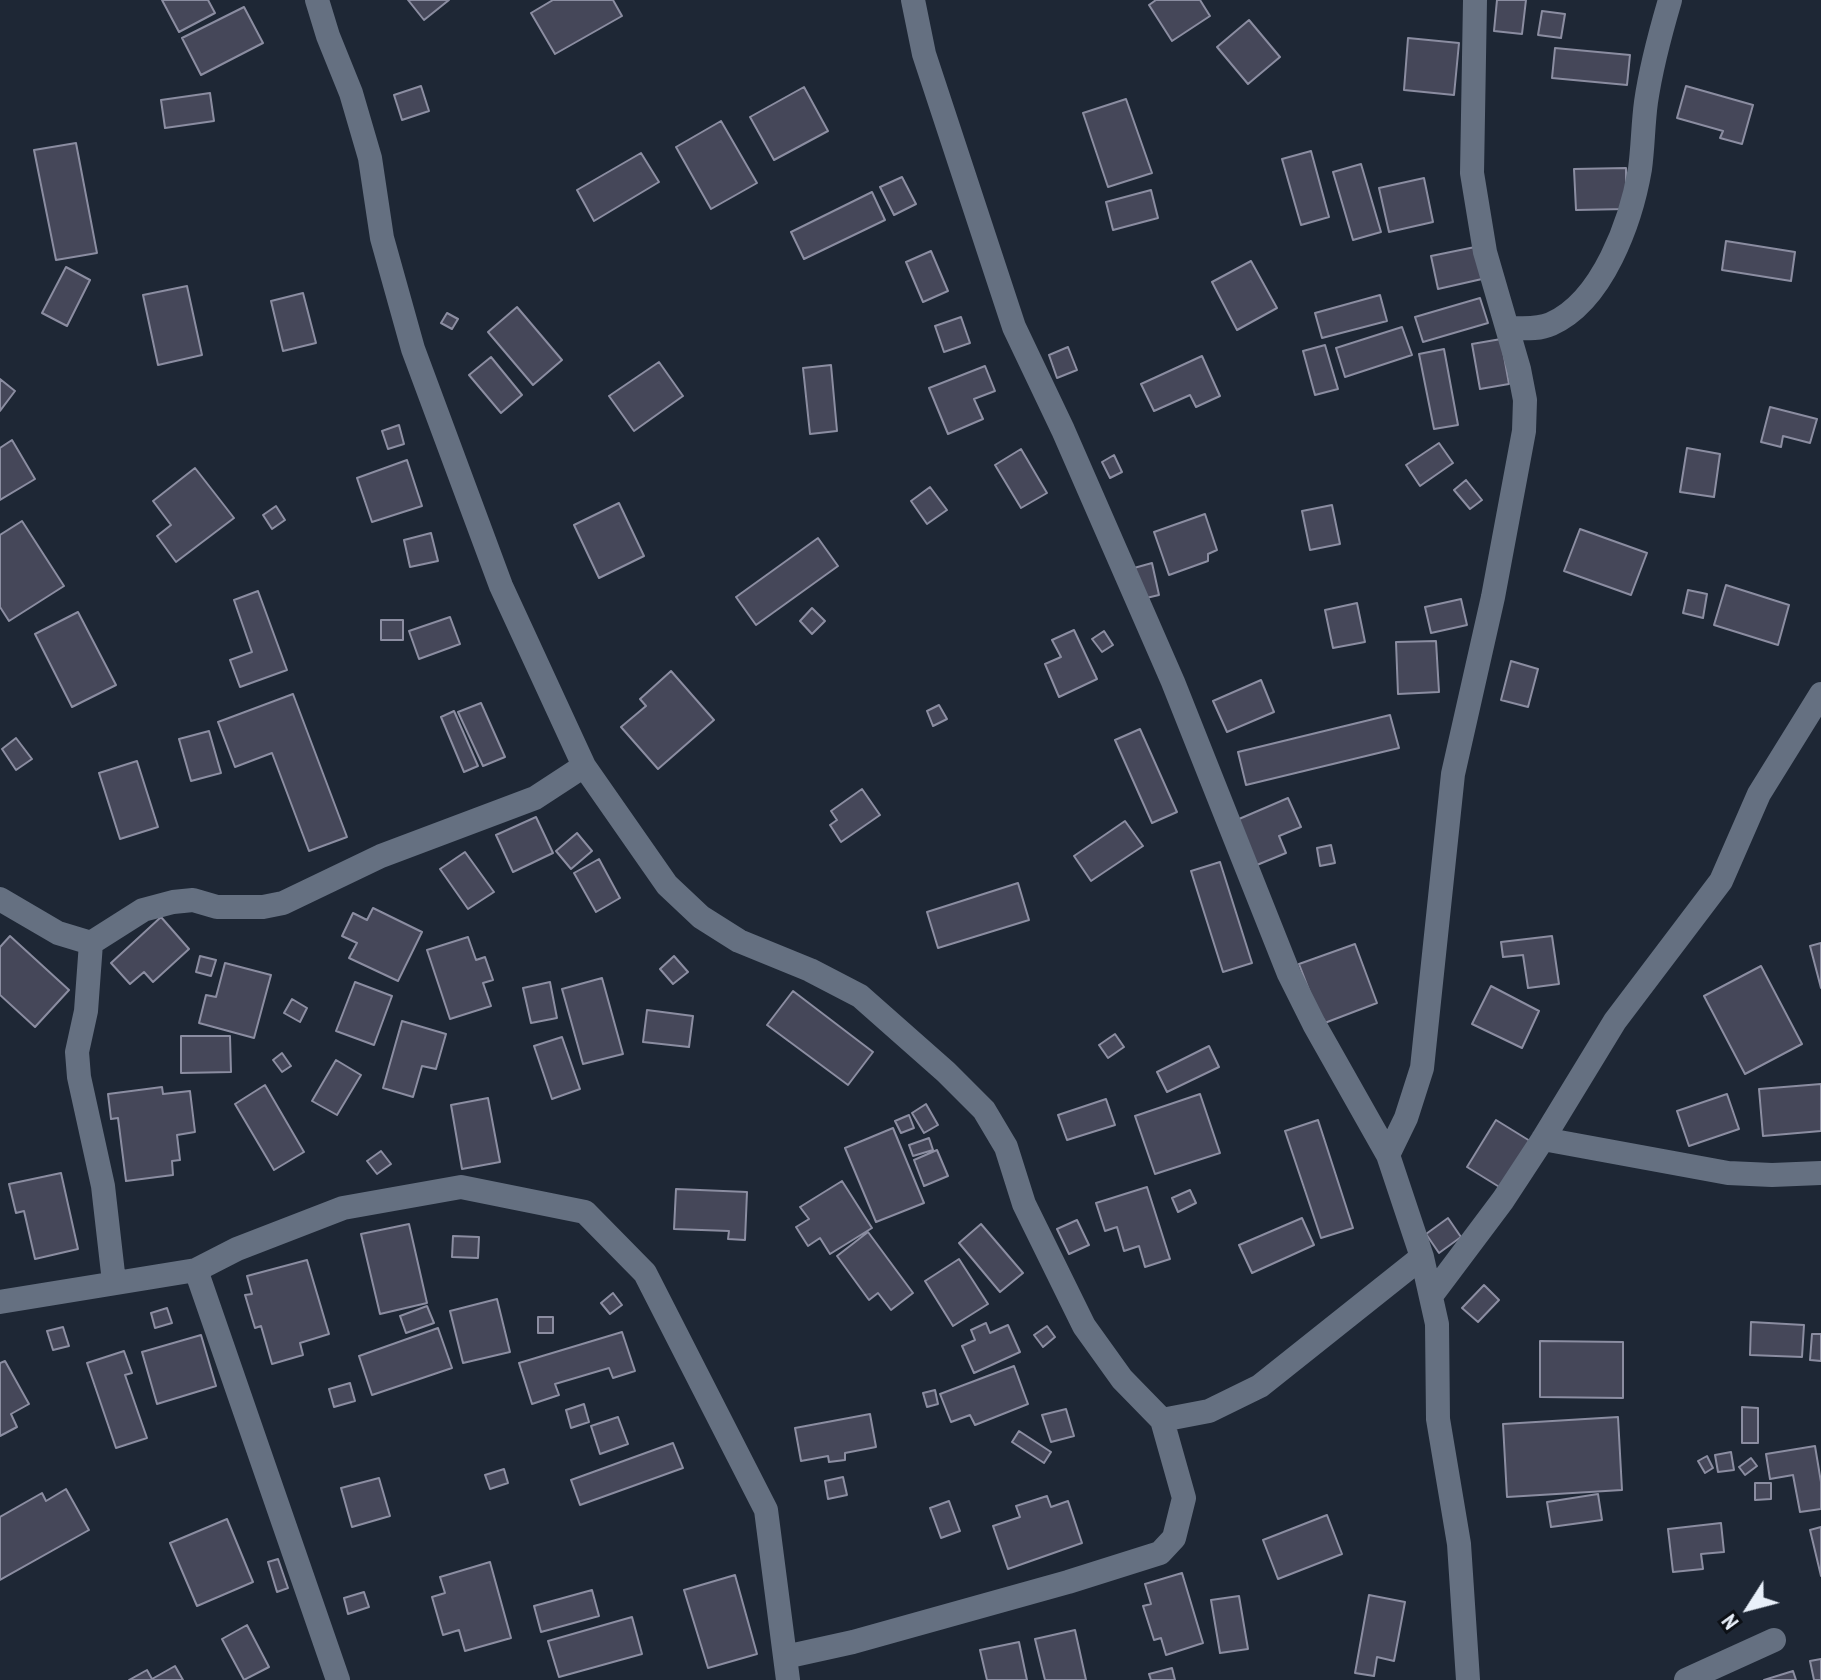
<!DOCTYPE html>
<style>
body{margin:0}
#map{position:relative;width:1821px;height:1680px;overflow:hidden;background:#1e2735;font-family:"PT Sans Narrow",sans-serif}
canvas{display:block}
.north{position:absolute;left:1709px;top:1568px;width:80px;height:80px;-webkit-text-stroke:6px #0c1016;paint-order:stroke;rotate:234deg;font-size:22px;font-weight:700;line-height:32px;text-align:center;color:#e9f0fa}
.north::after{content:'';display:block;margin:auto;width:28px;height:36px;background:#e9f0fa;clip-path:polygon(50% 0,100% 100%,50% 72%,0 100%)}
</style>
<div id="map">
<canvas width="1821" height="1680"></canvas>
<div class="north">N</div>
</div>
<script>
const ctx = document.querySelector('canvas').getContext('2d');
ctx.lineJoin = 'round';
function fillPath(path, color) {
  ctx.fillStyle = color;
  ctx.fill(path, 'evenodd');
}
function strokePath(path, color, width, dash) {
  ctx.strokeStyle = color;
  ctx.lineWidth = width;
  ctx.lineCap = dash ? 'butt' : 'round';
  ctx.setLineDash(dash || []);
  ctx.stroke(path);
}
const building = new Path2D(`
 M162,0H208L215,13L179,32Z
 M408,0H449L424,20Z
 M553,0H613L622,16L555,54L531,13Z
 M1156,0H1200L1210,16L1172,41L1149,5Z
 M1497,0H1526L1522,34L1494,31Z
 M244,7L263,43L201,75L182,38Z
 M1542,11L1565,14L1561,38L1538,35Z
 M1249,20L1280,57L1248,84L1217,47Z
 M1408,38L1459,43L1454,95L1404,90Z
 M1555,48L1630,55L1627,85L1552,78Z
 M421,86L429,111L402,120L394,95Z
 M1686,86L1753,105L1742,144L1720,138L1723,131L1677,118Z
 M804,87L828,131L774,160L750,117Z
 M210,93L214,121L165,128L161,100Z
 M1126,99L1152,173L1108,187L1083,113Z
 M721,121L757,183L711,209L676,147Z
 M76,143L97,253L56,260L34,150Z
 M1311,151L1329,217L1301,225L1282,159Z
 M641,153L659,182L594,221L577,190Z
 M1361,164L1381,232L1353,240L1333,172Z
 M1626,168V209L1576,210L1574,169Z
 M902,177L916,204L894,215L880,187Z
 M1424,178L1433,222L1389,232L1379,188Z
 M1151,190L1158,218L1113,230L1106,202Z
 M872,192L885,220L804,259L791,232Z
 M1726,241L1795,252L1791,281L1722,270Z
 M1475,247L1482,279L1438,289L1431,256Z
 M931,251L948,291L923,302L906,262Z
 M1251,261L1277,308L1237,330L1212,282Z
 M66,267L90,280L67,326L42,313Z
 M187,286L202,355L158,365L143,295Z
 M303,293L316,343L283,351L271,301Z
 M1380,295L1387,321L1322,338L1315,313Z
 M1480,298L1488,323L1423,342L1415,317Z
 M517,307L562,360L533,385L488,332Z
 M447,313L458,319L452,329L441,323Z
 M961,317L970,343L944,352L935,326Z
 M1402,327L1412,355L1345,377L1336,348Z
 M1501,339L1509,384L1480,389L1472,344Z
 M1325,345L1338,389L1315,395L1303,351Z
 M1068,347L1077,370L1057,378L1049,355Z
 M1444,349L1458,425L1434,429L1419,354Z
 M1202,356L1220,396L1196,407L1190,395L1154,411L1141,384Z
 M491,357L522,395L501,413L469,375Z
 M659,362L683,396L634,431L609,396Z
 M831,365L837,431L810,434L803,368Z
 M985,366L995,391L974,399L983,419L948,434L929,388Z
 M0,379L15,391L0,411Z
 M1770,407L1817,419L1810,443L1783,436L1781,447L1761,442Z
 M399,425L404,444L388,449L382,431Z
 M12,440L35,479L0,500V448Z
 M1439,443L1453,463L1420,486L1406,465Z
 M1687,448L1720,454L1714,497L1680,492Z
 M1021,449L1047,493L1021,508L995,465Z
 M1114,455L1122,472L1110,478L1102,462Z
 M407,460L422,506L372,522L357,478Z
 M195,468L234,518L176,562L157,536L171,525L153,501Z
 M1466,480L1482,500L1470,509L1454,490Z
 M930,487L947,510L927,524L911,501Z
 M619,503L644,556L599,578L574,525Z
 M1332,505L1340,544L1310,550L1302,511Z
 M276,506L285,520L272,529L263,515Z
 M1205,514L1217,550L1208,554V561L1169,575L1154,532Z
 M22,521L64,586L9,621L0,607V535Z
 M1580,529L1647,553L1631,595L1564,571Z
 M431,533L438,561L410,567L404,540Z
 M818,538L838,566L756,625L736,597Z
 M1152,563L1159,595L1142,599L1134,568Z
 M1726,585L1789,605L1778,645L1714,625Z
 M1688,590L1707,594L1703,618L1683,613Z
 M258,591L287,670L240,687L230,660L252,652L234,600Z
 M1461,599L1467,625L1431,633L1425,607Z
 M1357,603L1365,642L1333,648L1325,610Z
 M812,608L825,621L812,634L800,621Z
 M78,612L116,685L72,707L35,634Z
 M450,617L460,644L419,659L409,631Z
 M381,620H403V640H381Z
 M1074,630L1097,679L1059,697L1045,664L1061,657L1052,640Z
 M1104,631L1113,645L1102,652L1092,639Z
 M1436,641L1439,692L1398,694L1396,642Z
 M1511,661L1538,669L1528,707L1501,700Z
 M671,671L714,720L658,769L621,727L646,706L640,699Z
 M1261,680L1274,712L1227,732L1213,701Z
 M293,694L347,837L309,851L272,753L235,767L218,722Z
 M481,703L505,757L483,766L458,712Z
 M939,705L947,719L933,726L927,711Z
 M454,711L478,766L464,772L441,717Z
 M1390,715L1399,748L1246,785L1238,752Z
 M1140,729L1177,812L1152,823L1115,740Z
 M209,731L221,773L191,781L179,739Z
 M16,738L32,759L16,770L2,749Z
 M137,761L158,827L120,839L99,773Z
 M862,789L880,815L841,842L830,825L837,820L831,811Z
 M1288,798L1301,827L1279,836L1286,853L1252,867L1232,822Z
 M536,817L553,853L513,872L496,835Z
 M1125,821L1143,846L1091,881L1074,856Z
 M577,833L592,851L571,869L556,851Z
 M1331,845L1335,863L1320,866L1317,848Z
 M465,852L494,892L468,909L440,869Z
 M599,859L620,898L596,912L574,873Z
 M1220,862L1252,963L1223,972L1191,871Z
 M1018,883L1029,920L938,948L927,912Z
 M373,908L422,932L398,981L349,958L357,943L342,936L353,913L367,920Z
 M161,917L189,949L153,982L144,972L130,984L111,963Z
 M10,936L69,990L35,1027L0,995V947Z
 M1552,936L1559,984L1528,988L1523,955L1503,957L1501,942Z
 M468,937L476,960L485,957L493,980L483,983L491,1006L450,1019L427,950Z
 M1821,943V988L1810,946Z
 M1355,944L1377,1003L1322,1024L1299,964Z
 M200,956L216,960L211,976L196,972Z
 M674,956L688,972L673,984L660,969Z
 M225,963L271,975L254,1038L199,1023L206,995L216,997Z
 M1761,966L1802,1044L1745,1074L1704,996Z
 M602,978L623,1054L583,1064L562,989Z
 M355,982L392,996L374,1045L336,1031Z
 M550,982L557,1018L531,1023L523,988Z
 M1491,986L1539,1011L1522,1048L1472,1024Z
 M793,991L873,1052L848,1085L767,1025Z
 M292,999L307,1008L300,1022L284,1013Z
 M647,1010L693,1016L689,1047L643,1042Z
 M402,1021L446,1034L436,1069L422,1066L413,1097L383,1088Z
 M1115,1034L1124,1047L1108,1058L1099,1045Z
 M181,1036H230L231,1072L181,1073Z
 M562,1037L580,1089L552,1099L534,1046Z
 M1209,1046L1219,1067L1167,1092L1157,1072Z
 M282,1053L291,1066L282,1072L273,1060Z
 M336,1060L361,1075L337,1115L312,1101Z
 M1821,1084V1131L1763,1136L1759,1089Z
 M265,1085L304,1152L274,1170L235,1104Z
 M162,1087L163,1094L190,1091L195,1132L177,1135L180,1160L172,1161L173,1175L126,1181L118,1118L111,1119L108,1094Z
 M1200,1094L1220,1153L1155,1174L1135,1116Z
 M1727,1094L1739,1129L1689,1146L1677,1111Z
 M488,1098L500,1162L462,1169L451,1105Z
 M1106,1099L1115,1125L1067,1140L1058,1115Z
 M926,1104L938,1125L924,1133L912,1113Z
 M909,1115L914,1128L901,1133L895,1121Z
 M1318,1120L1353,1228L1321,1238L1285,1131Z
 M1496,1120L1530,1141L1501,1188L1467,1167Z
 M893,1128L924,1203L876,1222L845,1148Z
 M929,1138L933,1150L913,1156L909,1145Z
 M937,1150L948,1176L924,1186L914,1160Z
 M381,1151L391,1164L377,1174L367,1161Z
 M61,1173L78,1249L35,1259L24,1211L16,1213L9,1184Z
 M842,1181L872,1228L830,1254L820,1238L808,1246L796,1227L809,1219L800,1207Z
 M1147,1187L1170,1259L1145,1267L1139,1246L1124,1251L1117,1227L1105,1231L1096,1203Z
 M676,1189L747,1192L745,1240L728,1239L729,1231L674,1229Z
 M1190,1190L1196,1203L1178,1212L1172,1198Z
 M1302,1218L1314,1245L1252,1273L1239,1245Z
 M1448,1218L1461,1237L1439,1253L1426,1234Z
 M1077,1220L1089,1245L1069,1254L1057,1229Z
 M409,1224L427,1303L380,1314L361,1234Z
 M981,1224L1023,1273L1000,1292L959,1243Z
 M868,1232L913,1293L891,1310L878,1293L869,1300L837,1256Z
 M453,1236L479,1237L478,1258L452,1257Z
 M959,1259L988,1304L953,1326L925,1281Z
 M307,1260L329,1334L300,1343L303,1355L272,1364L261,1326L255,1328L245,1295L252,1294L247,1276Z
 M1484,1285L1499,1300L1478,1322L1462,1308Z
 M613,1293L622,1305L610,1314L601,1303Z
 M497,1299L510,1352L463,1363L450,1311Z
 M427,1306L434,1323L406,1333L400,1316Z
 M167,1308L172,1323L155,1328L151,1313Z
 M538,1317H553V1333H538Z
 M1751,1322L1804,1325L1802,1357L1750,1355Z
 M986,1323L990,1333L1008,1325L1020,1352L974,1373L962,1346L975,1340L971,1330Z
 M1047,1326L1055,1337L1043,1347L1034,1335Z
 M63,1327L69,1346L53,1350L47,1331Z
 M438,1328L452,1368L372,1395L359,1356Z
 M622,1332L635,1371L613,1378L609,1368L555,1384L559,1395L532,1404L519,1363Z
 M1812,1334H1821V1361L1810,1360Z
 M201,1335L216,1386L157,1404L142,1352Z
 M1540,1341L1623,1342V1398L1540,1397Z
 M124,1351L132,1373L125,1375L147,1438L116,1448L87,1363Z
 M5,1361L29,1404L11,1414L17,1427L0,1436V1363Z
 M1014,1366L1028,1404L975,1425L970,1415L951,1422L940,1394Z
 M350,1383L355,1401L334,1407L329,1389Z
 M935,1390L938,1404L927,1407L923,1393Z
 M584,1404L589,1422L571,1428L566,1410Z
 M1742,1407L1758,1408V1443H1742Z
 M1066,1409L1074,1436L1051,1442L1042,1415Z
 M870,1414L876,1447L845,1453V1460L829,1462L828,1456L801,1461L795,1428Z
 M618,1417L628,1444L600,1454L591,1426Z
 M1618,1417L1622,1490L1507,1497L1503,1424Z
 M1019,1431L1051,1452L1044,1463L1012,1442Z
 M673,1443L683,1468L580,1505L571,1480Z
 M1815,1446L1821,1482V1509L1800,1512L1793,1475L1770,1479L1766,1454Z
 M1731,1452L1734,1470L1718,1472L1715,1455Z
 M1707,1456L1713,1468L1705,1473L1698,1461Z
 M1751,1458L1757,1466L1745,1475L1739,1467Z
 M504,1469L508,1483L490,1489L485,1475Z
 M843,1477L847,1495L828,1499L825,1481Z
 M379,1478L390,1516L352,1527L341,1488Z
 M1755,1483H1771V1499L1755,1500Z
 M66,1489L89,1530L0,1580V1517L42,1493L46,1501Z
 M1598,1494L1602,1520L1551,1527L1547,1502Z
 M1047,1496L1051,1507L1068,1501L1082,1543L1008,1569L993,1526L1020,1517L1016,1506Z
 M949,1501L960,1531L941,1538L930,1508Z
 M1327,1515L1342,1554L1278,1579L1263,1540Z
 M227,1519L253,1582L197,1606L170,1543Z
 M1721,1523L1724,1552L1701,1554L1703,1569L1673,1572L1668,1529Z
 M1821,1527V1576L1810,1530Z
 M278,1559L288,1588L277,1592L268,1562Z
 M490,1562L511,1638L465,1651L459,1630L443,1635L432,1597L445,1593L440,1577Z
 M1182,1573L1203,1643L1166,1655L1161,1638L1154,1640L1143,1606L1151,1604L1145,1584Z
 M735,1575L757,1654L708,1668L684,1590Z
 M592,1590L599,1616L541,1632L534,1606Z
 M364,1592L369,1607L348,1614L344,1598Z
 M1369,1595L1405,1602L1394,1661L1377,1657L1374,1676L1355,1673Z
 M1239,1596L1248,1649L1220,1653L1211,1600Z
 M632,1617L642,1654L559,1677L548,1641Z
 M247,1625L269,1667L244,1680L222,1639Z
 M1075,1630L1086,1680H1045L1035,1639Z
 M1019,1642L1027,1680H987L980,1650Z
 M1821,1659V1680H1814L1810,1661Z
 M175,1666L183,1680H129L147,1670L152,1679Z
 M1172,1668L1175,1680H1151L1149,1674Z
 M1793,1671L1796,1680H1764Z`);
const street = new Path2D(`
 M317,0L328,36L351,93L370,158L382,238L413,349L501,586L584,766L667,885L701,917L739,941L810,970L860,996L946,1072L984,1110L1006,1147L1024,1204L1084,1326L1122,1379L1162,1420L1184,1498L1174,1538L1160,1553L1068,1582L853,1642L785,1657
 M913,0L924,54L1014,327L1063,430L1173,682L1289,974L1314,1024L1388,1155L1422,1257L1437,1324L1438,1419L1459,1544L1468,1680
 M1508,328C1522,328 1538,330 1551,324C1603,301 1631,221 1640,169C1643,147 1643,124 1646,102C1651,67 1660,34 1670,0
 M0,899L58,933L91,943
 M1543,1139L1728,1173L1772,1175L1821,1173
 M1388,1155L1406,1118L1422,1068L1453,774L1493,597L1524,431L1525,400L1519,369L1485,252L1472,173L1475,0
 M196,1270L338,1680
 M114,1282L103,1186L79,1077L77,1052L86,1011L91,943L143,910L173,902L193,900L217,907H263L283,903L381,856L535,798L584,766
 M1431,1296L1503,1200L1543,1139L1615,1021L1721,881L1759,794L1821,694
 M0,1302L196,1270L237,1249L343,1208L461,1187L585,1212L645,1273L766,1510L788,1680
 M1162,1420L1209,1411L1260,1386L1422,1257
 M1686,1680L1774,1640`);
fillPath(building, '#454759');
strokePath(building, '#8b8da1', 2);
strokePath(street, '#657081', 24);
</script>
